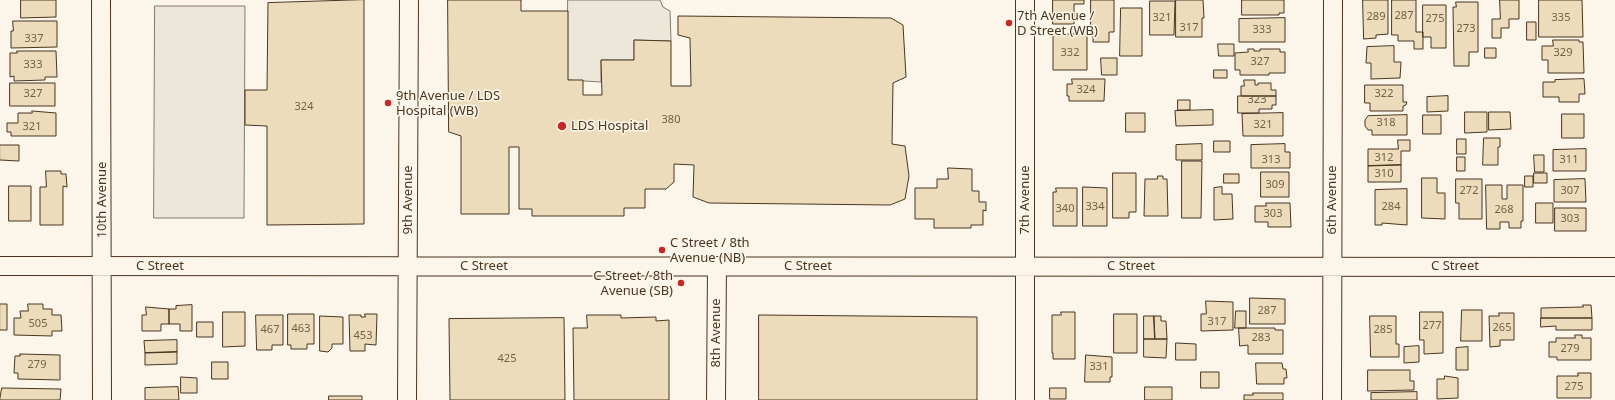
<!DOCTYPE html>
<style>
body{margin:0}
canvas{display:block;background:#fbf6e9}
</style>
<canvas width="1615" height="400"></canvas>
<script>
const ctx = document.querySelector('canvas').getContext('2d');
ctx.lineJoin = 'round';
function fillPath(path, color) {
  ctx.fillStyle = color;
  ctx.fill(path, 'evenodd');
}
function strokePath(path, color, width, dash) {
  ctx.strokeStyle = color;
  ctx.lineWidth = width;
  ctx.lineCap = dash ? 'butt' : 'round';
  ctx.setLineDash(dash || []);
  ctx.stroke(path);
}
function drawText(font, color, halo, rows, align = 'center') {
  ctx.font = font + ' "Noto Sans",sans-serif';
  ctx.lineWidth = 3;
  ctx.setLineDash([]);
  ctx.textBaseline = 'middle';
  ctx.strokeStyle = halo;
  ctx.fillStyle = color;
  for (const [text, x, y, turn = 0] of rows) {
    ctx.save();
    ctx.translate(x, y);
    ctx.rotate((+turn || 0) * Math.PI / 180);
    ctx.textAlign = isNaN(turn) ? turn : align;
    if (halo) ctx.strokeText(text, 0, 0);
    ctx.fillText(text, 0, 0);
    ctx.restore();
  }
}
const parking = new Path2D(`
 M568,0H660L663,7L670,11L671,41L634,40V60H601V82L568,80Z
 M155,6H245L244,218H154Z`);
const building = new Path2D(`
 M21,0H56V17L21,18Z
 M364,0V224L267,225V126L245,125V90H267L268,3Z
 M448,0H521V11H568V80H583V95H602L601,60H634V40L671,41V86H691L690,38L678,35V16L891,18L903,25L906,77L893,83L892,144L905,146L909,176L905,199L890,205L709,203L693,197L694,165L674,164V182L666,189H645V208H624V216H532V209H519V147H509V214H461V136L449,132Z
 M1053,0H1084V4H1074V24H1053Z
 M1091,0H1114V32H1109V42H1093V32H1091Z
 M1176,0H1203L1204,18H1202V37H1176Z
 M1242,0H1284V13H1279V15H1242Z
 M1363,0H1388V34L1376,35V38L1364,39Z
 M1392,0H1416V32H1423V49H1414V41H1398V35H1392Z
 M1500,0H1519V19H1509V28H1501V38H1492V19H1500Z
 M1539,0H1582L1583,37H1539Z
 M1150,1H1175L1174,35H1150Z
 M1456,2H1478V52H1469V66H1454L1453,7H1456Z
 M1423,5H1446V48H1431V37H1423Z
 M1121,8H1142V56H1120Z
 M1285,18V42H1239V19Z
 M13,21H57V47L11,48V31H13Z
 M1527,22H1536V40H1527Z
 M1075,28H1089V35H1087V70H1053V34H1075Z
 M1553,40H1579V42H1583L1584,73H1548V60H1542V46H1553Z
 M1218,44H1234V56H1219Z
 M1394,46V62H1401L1400,78L1371,79V63H1366L1367,47Z
 M1485,48H1496V58H1485Z
 M1248,49H1254V51H1260V49H1280V52H1285V73H1269V75H1240V70H1235V53L1248,52Z
 M17,51H56L57,77H45V80L14,81V76L10,77V53H17Z
 M1101,58H1117V75H1102Z
 M1214,70H1227V78H1214Z
 M1072,79H1105L1104,101H1069V96H1067V84H1072Z
 M1584,79L1585,94H1579V102H1559V97H1543V82H1555V80Z
 M1244,80H1255V85H1258V83H1271V90H1276V96H1241V86H1244Z
 M10,83H55V106H10Z
 M1365,85H1403V102H1407L1406,105L1403,106V111H1370V103H1365Z
 M1238,96H1276V105H1272V109H1259V113H1238Z
 M1448,96V111L1427,112V97Z
 M1178,100H1190V110H1178Z
 M1213,110V125L1176,126L1175,111Z
 M32,111L56,113V136H11V132H7V123H18V113H32Z
 M1465,112H1487V132L1465,133Z
 M1489,112H1510L1511,129L1489,130Z
 M1126,113H1145V132H1126Z
 M1283,113V136H1243L1242,114Z
 M1562,114H1584V138H1562Z
 M1407,115V135H1372V130H1368L1365,126V120L1368,116Z
 M1423,115H1441V134H1423Z
 M1484,138H1500V147H1498V165H1483Z
 M1457,139H1466V154H1457Z
 M1398,140H1410V151H1401V165L1368,166V149H1398Z
 M1214,141H1230V152H1214Z
 M1202,144V160H1176V145Z
 M1285,144V152H1290V168H1251V145Z
 M0,145H19V161L0,160Z
 M1586,149V171H1553V150Z
 M1534,155H1544V172H1535Z
 M1457,157H1465V171H1457Z
 M1182,161H1202L1201,218H1182Z
 M1401,165V182H1368V166Z
 M948,168L972,169V191H979V202H986V211L983,210V225H971V228H934V219H915V188H937V179H948Z
 M46,171H61V174H66L67,187L63,186V225H40V187H46Z
 M1261,172H1289V197H1261Z
 M1113,173H1136V212H1129V218H1113Z
 M1534,173H1547V183H1534Z
 M1224,174H1239V183H1224Z
 M1158,176H1163V179H1167L1168,216H1144L1145,179H1157Z
 M1525,176H1533V187H1525Z
 M1422,178H1437V193H1445V219L1422,218Z
 M1456,179H1482V219H1459V203H1456Z
 M1585,179L1586,202H1554V180Z
 M1486,185H1502V199H1507V185H1523V221H1521V228H1509V222H1500V229H1487Z
 M9,186H31V221H9Z
 M1083,187L1107,188V226H1083Z
 M1222,187V194H1232L1233,219L1214,220V188Z
 M1056,188H1077V226H1053V192H1056Z
 M1407,189V225L1382,223V225H1375V190Z
 M1266,203H1290L1291,227H1268V222H1255V206H1266Z
 M1536,203H1553V223H1536Z
 M1555,208H1586V231H1555Z
 M1250,298L1285,299V324H1250Z
 M1206,301L1233,302V330L1201,331V314H1206Z
 M0,304H7V330H0Z
 M28,304H43V309H52V315H61L62,331H52V336L14,335V318H21L20,311H28Z
 M192,305V331H180V324H169V309H176V306Z
 M1583,305H1591L1592,318H1541V308L1583,307Z
 M146,307L169,309V324H161V331H142V315H146Z
 M1462,310H1482V341H1461Z
 M1236,311H1246V328H1235Z
 M223,312H245V346L223,347Z
 M1061,312H1075V359H1053V353H1052V315H1061Z
 M1420,312H1443V353L1424,354V340H1420Z
 M1499,313H1514V340H1500V346L1490,347L1489,316H1499Z
 M288,314H314V344H307V349H291V345H288Z
 M365,314H377L376,345L365,344V351H350L349,315H361V317H365Z
 M1114,314H1137V353H1114Z
 M256,315H283V345H272V350H257Z
 M587,315H621V318L656,317V321L669,320V400H574L573,328H587Z
 M759,315L977,317V400H759Z
 M320,316L343,317V344H332V348L328,352L320,351Z
 M1144,316H1154L1155,339H1144Z
 M1154,316H1161V321H1166L1167,339H1155Z
 M1370,316H1396V344H1399V357H1371Z
 M564,318L565,400H450L449,319Z
 M1541,318H1592V330H1556V326L1541,327Z
 M197,322H213V337H197Z
 M1239,328H1275V330H1283V354H1248V345L1240,346Z
 M1575,335H1582V338H1591V360H1557V357H1549V342H1556V338H1575Z
 M1144,339H1167L1166,358L1144,357Z
 M177,340V352L145,353L144,341Z
 M1176,343L1196,344V360H1176Z
 M1419,346V362L1404,363V347Z
 M1468,347V370H1456V348Z
 M177,352V364L145,365V353Z
 M20,354L60,355V380L18,379V373H14L15,356H20Z
 M1086,355L1112,357V377H1110V382H1085Z
 M212,362H228V379H212Z
 M1256,363H1282L1283,369H1286L1287,378H1284V384H1257Z
 M1368,370H1410V381H1414V390L1368,391Z
 M1201,372H1219V388H1201Z
 M1578,373H1591V398H1557V376H1578Z
 M1445,376L1458,378V398L1437,399V379H1444Z
 M181,377L197,378V393H181Z
 M178,387L179,400H145V388Z
 M1145,387H1172V400H1145Z
 M2,388L61,389L60,400H0Z
 M1050,388H1066V399H1050Z
 M1417,392V400H1371V393Z
 M1253,393H1283V400H1244V395H1253Z
 M329,396H362V400H329Z`);
const minor = new Path2D(`
 M101,0L102,400
 M0,266L1615,267
 M407,400L409,0
 M716,400L717,266
 M1025,400V0
 M1332,400L1333,0`);
const markers = [
 [1009,23,4,"#c62828"],
 [388,103,4,"#c62828"],
 [562,126,5,"#c62828"],
 [662,250,4,"#c62828"],
 [681,283,4,"#c62828"]
];
const numberNames = [
 ["287",1404,16],
 ["289",1376,17],
 ["321",1162,18],
 ["335",1561,18],
 ["275",1435,19],
 ["317",1189,28],
 ["273",1466,29],
 ["333",1262,30],
 ["337",34,39],
 ["332",1070,53],
 ["329",1563,53],
 ["327",1260,62],
 ["333",33,65],
 ["324",1086,90],
 ["327",33,94],
 ["322",1384,94],
 ["323",1257,100],
 ["324",304,107],
 ["380",671,120],
 ["318",1386,123],
 ["321",1263,125],
 ["321",32,127],
 ["312",1384,158],
 ["313",1271,160],
 ["311",1569,160],
 ["310",1384,174],
 ["309",1275,185],
 ["272",1469,191],
 ["307",1570,191],
 ["334",1095,207],
 ["284",1391,207],
 ["340",1065,209],
 ["268",1504,210],
 ["303",1273,214],
 ["303",1570,219],
 ["287",1267,311],
 ["317",1217,322],
 ["505",38,324],
 ["277",1432,326],
 ["265",1502,328],
 ["463",301,329],
 ["467",270,330],
 ["285",1383,330],
 ["453",363,336],
 ["283",1261,338],
 ["279",1570,349],
 ["425",507,359],
 ["279",37,365],
 ["331",1099,367],
 ["275",1574,387]
];
const poiNames = [
 ["7th Avenue /",1017,16],
 ["D Street (WB)",1017,31],
 ["9th Avenue / LDS",396,96],
 ["Hospital (WB)",396,111],
 ["LDS Hospital",571,126],
 ["C Street / 8th",670,243],
 ["Avenue (NB)",670,258],
 ["C Street / 8th",673,276,"right"],
 ["Avenue (SB)",673,291,"right"]
];
const streetNames = [
 ["10th Avenue",102,200,-90],
 ["9th Avenue",408,200,-90],
 ["7th Avenue",1025,200,-90],
 ["6th Avenue",1332,200,-90],
 ["C Street",160,266],
 ["C Street",484,266],
 ["C Street",808,266],
 ["C Street",1131,266],
 ["C Street",1455,266],
 ["8th Avenue",716,333,-90]
];
fillPath(parking, '#ede7d9');
strokePath(parking, '#887966', 1);
fillPath(building, '#ecdcbc');
strokePath(building, '#4a3520', 1);
strokePath(minor, '#4a3520', 20);
strokePath(minor, '#fbf6e9', 18);
for (const [x, y, r, color] of markers) {
  const dot = new Path2D();
  dot.arc(x, y, r, 0, 2 * Math.PI);
  ctx.fillStyle = color;
  ctx.fill(dot);
  strokePath(dot, '#fbf6e9', 1.5);
}
drawText('11px', '#725f47', null, numberNames);
drawText('13px', '#4a3520', '#fbf6e9', poiNames, 'left');
drawText('13px', '#4a3520', '#fbf6e9', streetNames);
</script>
